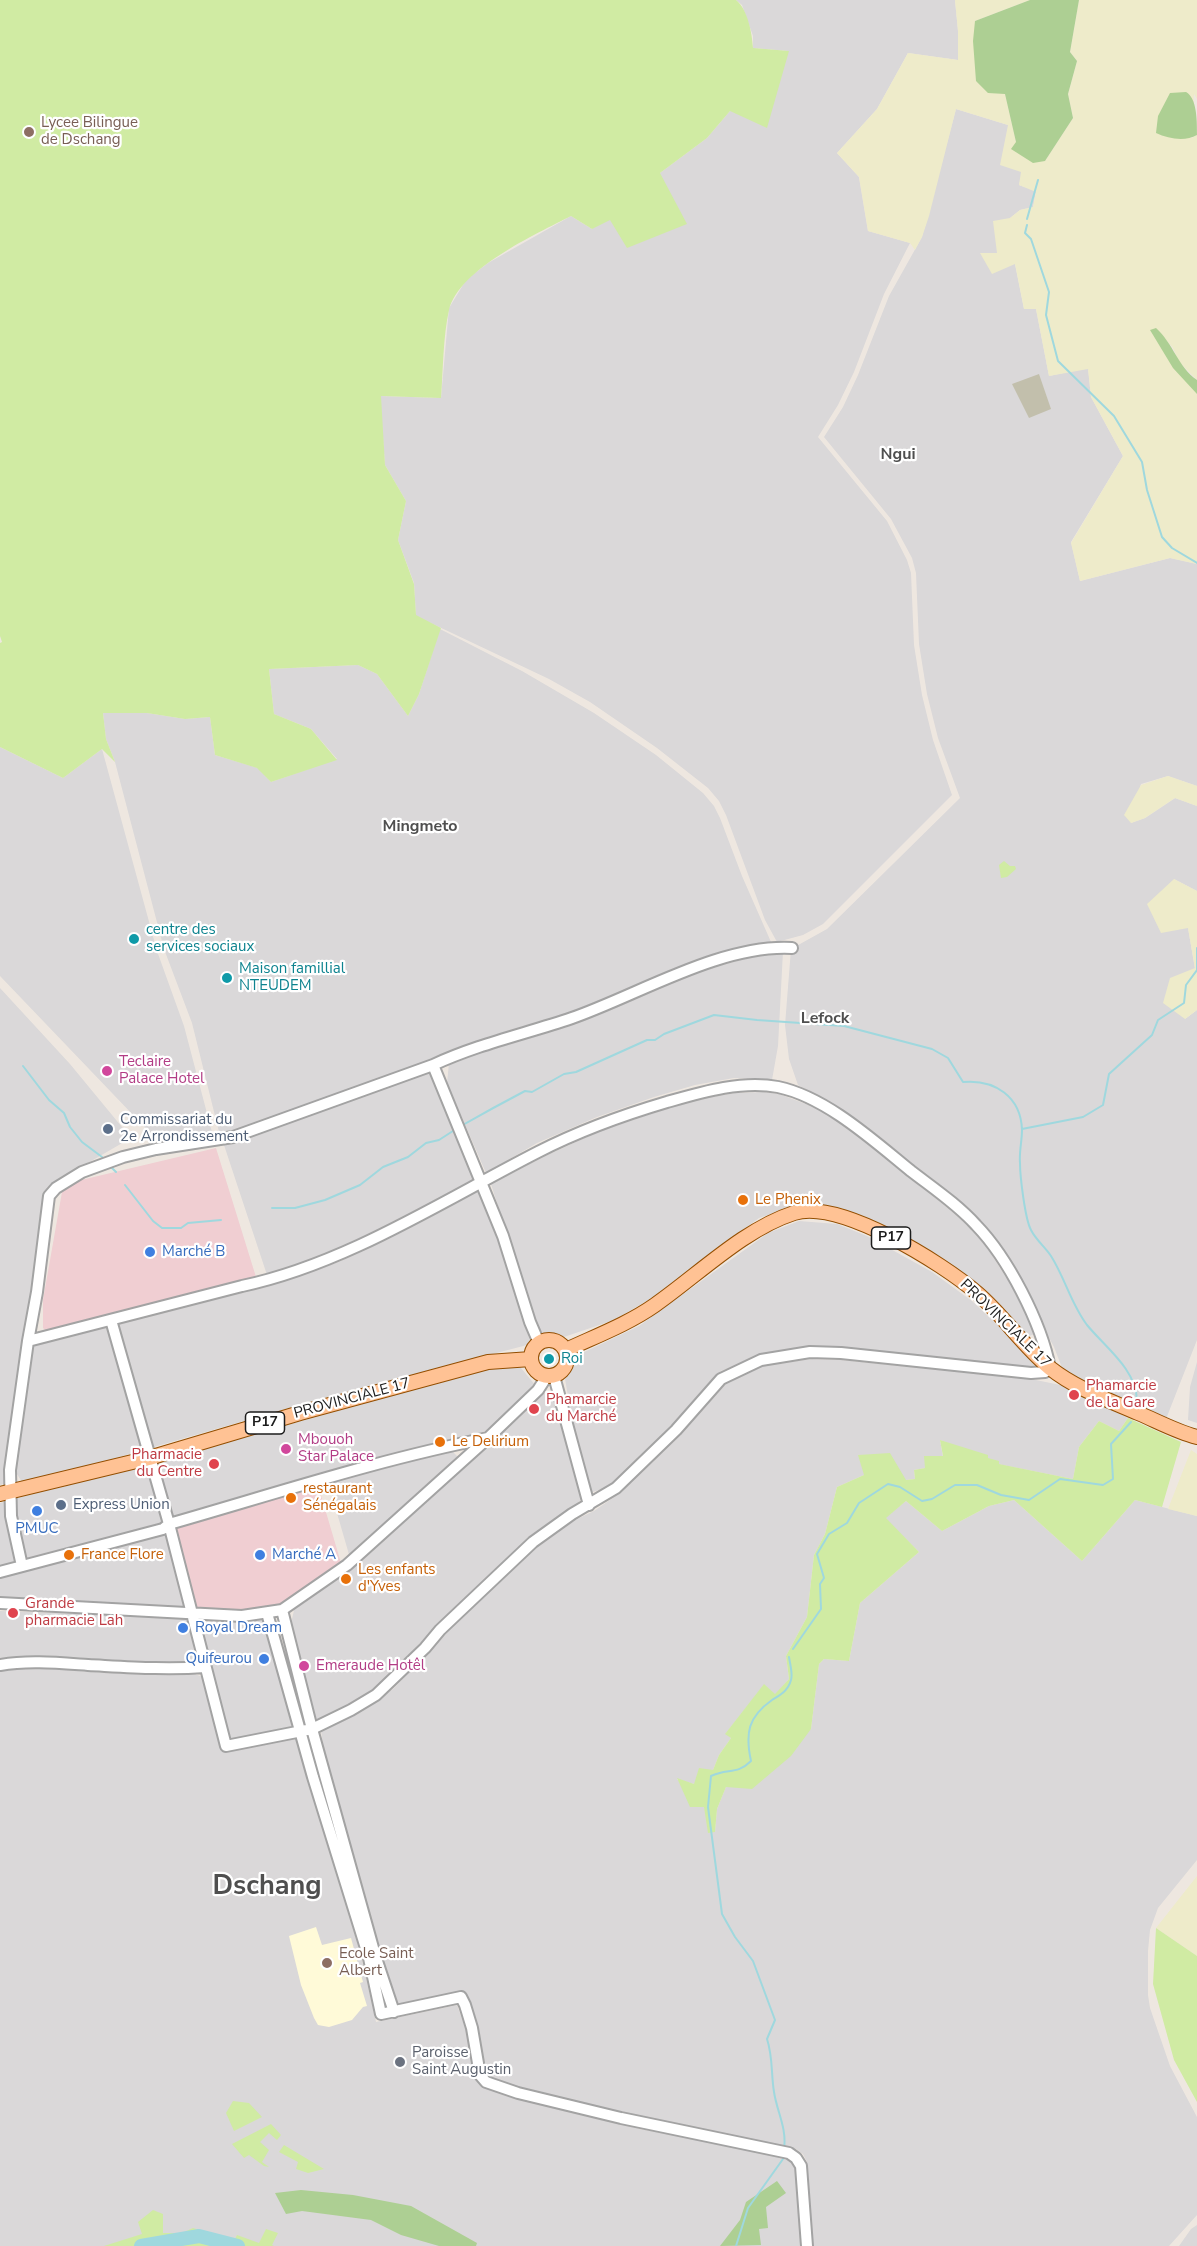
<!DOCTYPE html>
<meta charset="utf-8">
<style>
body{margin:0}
canvas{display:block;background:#eee7e0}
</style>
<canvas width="1197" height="2246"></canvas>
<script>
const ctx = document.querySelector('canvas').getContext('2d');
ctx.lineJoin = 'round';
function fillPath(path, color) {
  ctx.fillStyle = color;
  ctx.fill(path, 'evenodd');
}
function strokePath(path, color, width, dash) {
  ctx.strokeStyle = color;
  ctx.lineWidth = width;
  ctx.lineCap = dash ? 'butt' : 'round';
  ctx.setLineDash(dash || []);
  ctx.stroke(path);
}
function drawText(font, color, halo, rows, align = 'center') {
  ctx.font = font + ' "Nunito Sans",sans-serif';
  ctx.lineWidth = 4.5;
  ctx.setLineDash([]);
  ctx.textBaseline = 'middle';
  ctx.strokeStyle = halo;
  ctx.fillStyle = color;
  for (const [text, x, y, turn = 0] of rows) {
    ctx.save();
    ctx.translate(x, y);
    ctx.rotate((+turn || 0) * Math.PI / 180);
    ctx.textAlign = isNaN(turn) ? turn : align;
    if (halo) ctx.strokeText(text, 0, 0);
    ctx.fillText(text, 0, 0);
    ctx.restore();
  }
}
const residential = new Path2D(`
 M736,0H955L958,31V60L908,53L877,109L837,153L859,177L868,231L910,243L884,294L854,372L838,405L818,437L887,521L907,560L911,573L914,645L922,695L933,740L952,795L823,924L803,935L777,942L765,920L726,815L719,801L708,788L657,748L590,702L549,679L416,616L414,583L398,540L406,501L385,465L380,396L441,398L449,308L466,280L488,263L571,216L592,229L660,173L707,138L730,111L789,51L753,48V36L742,5Z
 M956,109L1008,125L1022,172L1019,185L1036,191L1033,207L1020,210L1010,218L997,254L981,253L1015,264L1024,309H1036L1049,376L1088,368L1091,397L1123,456L1071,542L1080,581L1170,558L1197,564V786L1168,776L1141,784L1131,823L1145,818L1175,798L1197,806V891L1174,879L1188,928L1195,969L1185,1019L1197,1010V1340L1166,1419L1064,1373L1054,1347L1000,1246L989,1231L948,1193L868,1128L827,1101L798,1085L789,1059L785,1025L791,949L827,929L960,798L938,738L927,694L919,644L916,573L912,558L891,519L824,437L843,407L858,375L889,296L922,237Z
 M440,629L522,671L594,713L656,755L703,793L714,806L720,818L742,876L771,942L748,946L708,958L572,1012L469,1045L403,1071L220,1136L192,1023L164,949L115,762L106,739L103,713H147L185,719L210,717L215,755L258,768L271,782L337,759L311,729L274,714L269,669L358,665L377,674L408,716L419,694Z
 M0,747L63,778L102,749L157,951L184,1026L213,1136L157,1140L0,976Z
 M783,951L778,1046L772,1080L734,1078L695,1085L654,1097L597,1117L537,1143L486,1173L447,1083L449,1063L711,968L751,957Z
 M0,988L70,1064L131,1138L67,1175L53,1184L44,1194L32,1291L17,1375L4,1484L0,1485Z
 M429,1072L475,1181L335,1251L267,1275L224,1145Z
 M764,1092L779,1094L822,1110L863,1137L970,1227L990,1252L1009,1282L1028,1316L1035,1334L1029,1336L983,1288L941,1258L909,1239L874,1221L841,1208L816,1204L797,1205L759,1218L650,1299L614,1320L558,1339L544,1335L534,1321L491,1184L543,1157L602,1130L659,1111L699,1099L735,1093Z
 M480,1190L498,1238L531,1344L320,1399L81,1468L22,1482L15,1471L33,1344L143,1315L181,1308L300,1276L341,1261Z
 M799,1221L837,1224L867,1236L932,1272L972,1301L1043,1368L1031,1369L842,1349L760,1356L721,1371L698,1398L614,1485L590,1493L575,1436L565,1379L578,1355L639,1326L768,1233Z
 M811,1359L841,1360L1031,1379L1065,1386L1128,1418L1119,1431L1099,1421L1079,1447L1073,1479L998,1464L988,1458L940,1440L943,1457L925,1468L914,1470L915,1479L906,1480L864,1475L837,1487L825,1534L814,1555L807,1617L786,1656L789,1679L775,1695L764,1685L726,1733L731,1738L719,1755L713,1770L694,1784L677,1779L704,1807L715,1832L717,1809L726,1787L811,1729L819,1664L824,1659L849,1661L860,1603L919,1552L885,1518L906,1501L942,1531L989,1506L1014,1500L1082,1561L1135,1500L1197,1516V1860L1158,1908L1150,1930L1148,1951V1995L1150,2008L1170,2066L1197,2117V2215L1169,2246H812L809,2224L807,2162L803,2154L796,2149L687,2128L522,2090L490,2079L484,2072L477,2026L470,2002L465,1995L398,2009L378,1954L326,1772L321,1730L379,1699L393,1689L480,1598L537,1547L575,1520L594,1511L620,1493L642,1468L681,1434L727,1383L763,1366Z
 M516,1362L536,1386L486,1431L173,1518L157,1462L491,1367Z
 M1197,1362V1423L1188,1420L1190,1387Z
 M541,1392L556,1396L584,1497L422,1645L374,1693L315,1723L289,1632L295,1606Z
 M451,1450L459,1458L350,1558L328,1482Z
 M145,1463L165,1524L0,1567V1503Z
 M165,1533L186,1609L0,1599V1577Z
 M0,1611L193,1618L194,1660L186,1665L61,1658H0Z
 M268,1619L297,1727L229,1742L210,1675L200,1622Z
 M13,1665L186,1671L203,1677L223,1751L295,1736L339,1879L362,1960L376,2022L457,2005L466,2030L473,2076L481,2085L640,2129L786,2156L794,2160L799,2175L800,2228L803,2246H0V1668Z
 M1197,2225V2246H1179L1191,2229Z`);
const commercial = new Path2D(`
 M216,1148L256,1277L50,1334L43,1328V1300L62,1192L77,1181Z
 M318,1485L341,1563L277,1608L244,1613L196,1609L174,1526Z`);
const education = new Path2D(`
 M316,1927L322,1945L351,1938L363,1982L360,1983L367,2006L363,2007L352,2020L329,2027L318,2025L314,2018L301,1985L289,1936Z`);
const construction = new Path2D(`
 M1039,374L1051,409L1029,418L1012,384Z`);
const farmland = new Path2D(`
 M955,0H1030L975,21L1005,93L1016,142L1045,161L1073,118L1068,94L1077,61L1070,52L1079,0H1197V99L1194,94L1191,138L1197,135V380L1179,362L1173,348L1159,332L1197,394V564L1170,558L1080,581L1071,543L1123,456L1091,397L1088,369L1049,376L1036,309H1024L1015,264L992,274L980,253H997L993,221L1010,218L1020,210L1033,207L1036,192L1019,185L1021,172L1000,165L1008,125L956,109L929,216L922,237L915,250L910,243L868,231L859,177L837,153L877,109L908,53L958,60V31Z
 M1168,776L1197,786V806L1175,798L1145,818L1131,823L1124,815L1141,785Z
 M1174,879L1197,891V1010L1185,1019L1163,1003L1170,978L1195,968L1188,928L1161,933L1147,904Z
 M1191,1450L1197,1454V1516L1168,1509Z
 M1197,1876V1956L1156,1928Z`);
const grass = new Path2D(`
 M0,0H736C748,10 752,33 753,48L789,51L767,128L730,111L707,138L660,173L687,224L627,248L610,220L592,229L571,216C536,234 459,269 449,310C443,336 443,371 441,398L381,396L385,465L406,501L398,540L414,584L416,615L441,628L419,694L408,716L377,674L358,665L269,669L274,714L311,729L337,760L271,782L257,768L215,755L210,717L185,719L147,713H103L106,739L115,762L102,749L63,778L0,747V643L2,642L0,636Z
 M1004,861L1010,866H1015L1016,869L1007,877L1001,878L999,865Z
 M1128,1418L1181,1442L1162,1507L1135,1500L1082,1561L1014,1500L989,1506L942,1531L906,1501L886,1518L919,1552L860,1603L849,1661L824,1659L819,1664L811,1729L791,1756L752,1789L726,1787L717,1809L715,1832L708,1833L704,1807H690L677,1778L694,1784L699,1768L713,1770L719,1755L731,1738L725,1734L764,1684L775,1694L789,1679L786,1656L807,1617L814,1555L825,1534L837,1487L864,1475L858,1455L890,1453L906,1480L915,1479L914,1470L925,1468L924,1456H943L940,1440L988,1455V1458L999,1461V1464L1073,1479L1079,1447L1099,1421L1119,1431Z
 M1156,1928L1197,1956V2102L1174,2060L1153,1984Z
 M233,2101L249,2103L262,2117L234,2131L226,2113Z
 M271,2124L281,2135L277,2140L269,2133L260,2142L269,2150L262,2162L269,2167L264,2166L249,2155L244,2158L232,2144Z
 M284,2145L324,2169L308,2173L296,2169L298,2162L279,2152Z
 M153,2210L163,2214V2233H182L193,2228L234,2241L237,2235L259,2243L266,2229L278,2233L272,2245L274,2246H104L142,2234L138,2222Z`);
const forest = new Path2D(`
 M1030,0H1079L1070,52L1077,61L1068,94L1073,118L1045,161L1033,163L1011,149L1016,142L1005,94L988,93L976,81L973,41L975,21Z
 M1186,92C1197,98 1197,120 1197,135C1185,142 1169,139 1156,133L1158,116L1170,93Z
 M1156,328C1173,343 1178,367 1197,380V394L1173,368L1150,330Z
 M777,2181L786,2193L766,2207L768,2228L759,2229L761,2245L720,2246L740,2220L746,2202Z
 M301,2190L353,2195L411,2206L477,2243L476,2246H439L401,2235L371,2220L302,2211L286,2214L275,2193Z`);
const stream = new Path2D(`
 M1027,219L1038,180
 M1027,225L1025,233L1031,239L1049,292L1046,315L1058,361L1114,416L1142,462L1147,490L1162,537L1172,548L1197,563
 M23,1066L49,1100L64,1113L70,1127L82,1142L102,1157
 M461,1126C482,1114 504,1102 525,1091L532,1092L564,1074L576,1072L647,1040H655L664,1034L714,1015L757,1020L844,1026L932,1049L948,1058L963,1082C995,1079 1021,1097 1022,1130C1022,1141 1019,1152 1020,1163C1020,1176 1025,1219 1031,1230C1036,1240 1045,1247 1051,1256C1065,1278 1071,1304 1087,1325C1105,1347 1136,1369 1137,1400
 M1022,1129L1083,1117L1103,1105L1109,1074L1152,1035L1158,1020L1184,1003L1186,985L1197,970V948
 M110,1166L116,1172
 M125,1185L153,1221L162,1228H181L188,1223L221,1220
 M272,1208H295L325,1200L360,1185L383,1167L408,1157L426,1143L439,1140L456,1129
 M793,1649L821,1609L820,1584L824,1578L817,1554L829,1534L847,1523L859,1503L888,1484L900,1487L922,1501L932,1499L955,1485H977L1001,1495L1029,1500L1060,1479L1103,1485L1113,1479L1111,1444L1131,1422
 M784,2149C787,2128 777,2112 774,2092C771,2074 773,2057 767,2039L775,2020L753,1961L735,1937L722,1914L708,1807L711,1776C728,1768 737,1775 751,1761C745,1733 748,1717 772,1700C780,1695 788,1691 791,1680C793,1674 790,1664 789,1657
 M736,2246L748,2208L783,2159V2155`);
const river = new Path2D(`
 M141,2246L199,2236L238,2246`);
const tertiary = new Path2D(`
 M433,1065C478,1044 525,1034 572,1018C638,995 721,944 792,948
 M28,1341L242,1286C346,1264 444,1200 538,1152C579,1131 623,1115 667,1102C702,1092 742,1080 778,1087C826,1097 874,1141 911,1171C933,1188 957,1204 976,1225C1008,1258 1041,1322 1050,1368L1045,1372L1031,1373L841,1353L810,1352L761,1360L721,1379L676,1430L616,1488L572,1514L533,1542L440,1630L425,1648L376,1695L351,1710L312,1729L226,1746L169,1524L111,1320
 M554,1376L589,1505
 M22,1566L11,1516L10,1470L28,1341L37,1292L49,1196L56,1188L82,1172L123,1157L156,1149L233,1137L433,1065L503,1236L530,1322L539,1343
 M0,1572L163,1529L169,1524C274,1494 380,1459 488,1438
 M0,1603L242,1616L282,1610L347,1565L488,1438L538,1390L547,1376
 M282,1610L312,1729L375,1955L394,2012
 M267,1613L313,1777L369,1958L381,2014L461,1997L465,2005L472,2028L480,2075L486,2082L518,2093L621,2118L789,2153L796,2158L801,2166L807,2246
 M0,1665C28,1660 59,1663 88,1665C127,1667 166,1670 205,1667`);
const primary = new Path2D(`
 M531 1358a18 18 0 1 1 36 0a18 18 0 1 1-36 0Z
 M566,1350C596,1336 628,1324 655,1305C698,1275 744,1229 794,1213C840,1199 942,1263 977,1293C1003,1315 1023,1346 1050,1368C1075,1388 1108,1400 1138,1413C1157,1421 1177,1432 1197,1437
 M0,1494L149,1458L300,1413L488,1362L531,1359`);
const markers = [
 [29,132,6,"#8d6e63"],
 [134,939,6,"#0f9aa8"],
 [227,978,6,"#0f9aa8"],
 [107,1071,6,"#d1479c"],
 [108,1129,6,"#5c6f8a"],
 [743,1200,6,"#e8710a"],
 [150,1252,6,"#3f7fe0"],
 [549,1359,6,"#0f9aa8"],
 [1074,1395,6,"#e0444e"],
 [534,1409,6,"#e0444e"],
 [440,1442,6,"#e8710a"],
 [286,1449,6,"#d1479c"],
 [214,1464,6,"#e0444e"],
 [291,1498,6,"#e8710a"],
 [61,1505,6,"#5c6f8a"],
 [37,1511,6,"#3f7fe0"],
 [69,1555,6,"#e8710a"],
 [260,1555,6,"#3f7fe0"],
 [346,1579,6,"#e8710a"],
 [13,1613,6,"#e0444e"],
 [183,1628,6,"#3f7fe0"],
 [264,1659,6,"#3f7fe0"],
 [304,1666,6,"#d1479c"],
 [327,1963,6,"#8d6e63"],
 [400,2062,6,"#6b7280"]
];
const shields = [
 [891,1238,39],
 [265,1423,39]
];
const shieldNames = [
 ["P17",891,1238],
 ["P17",265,1423]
];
const educationNames = [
 ["Lycee Bilingue",41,123],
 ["de Dschang",41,140],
 ["Ecole Saint",339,1954],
 ["Albert",339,1971]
];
const cultureNames = [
 ["centre des",146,930],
 ["services sociaux",146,947],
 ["Maison famillial",239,969],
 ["NTEUDEM",239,986],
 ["Roi",561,1359]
];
const hotelNames = [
 ["Teclaire",119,1062],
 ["Palace Hotel",119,1079],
 ["Mbouoh",298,1440],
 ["Star Palace",298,1457],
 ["Emeraude Hotêl",316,1666]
];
const serviceNames = [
 ["Commissariat du",120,1120],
 ["2e Arrondissement",120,1137],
 ["Express Union",73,1505]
];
const foodNames = [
 ["Le Phenix",755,1200],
 ["Le Delirium",452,1442],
 ["restaurant",303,1489],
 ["Sénégalais",303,1506],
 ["France Flore",81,1555],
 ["Les enfants",358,1570],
 ["d'Yves",358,1587]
];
const shopNames = [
 ["Marché B",162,1252],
 ["PMUC",37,1529,"center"],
 ["Marché A",272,1555],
 ["Royal Dream",195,1628],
 ["Quifeurou",252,1659,"right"]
];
const streetNames = [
 ["PROVINCIALE 17",1005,1324,44],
 ["PROVINCIALE 17",352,1399,-15]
];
const healthNames = [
 ["Phamarcie",1086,1386],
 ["de la Gare",1086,1403],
 ["Phamarcie",546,1400],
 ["du Marché",546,1417],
 ["Pharmacie",202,1455,"right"],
 ["du Centre",202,1472,"right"],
 ["Grande",25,1604],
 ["pharmacie Lah",25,1621]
];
const worshipNames = [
 ["Paroisse",412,2053],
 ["Saint Augustin",412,2070]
];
const neighbourhoodNames = [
 ["Ngui",898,455],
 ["Mingmeto",420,827],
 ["Lefock",825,1019]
];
const townNames = [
 ["Dschang",267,1887]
];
fillPath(residential, '#dad8d9');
fillPath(commercial, '#f0ced2');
fillPath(education, '#fffad8');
fillPath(construction, '#c2bfac');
fillPath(farmland, '#eeebca');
fillPath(grass, '#d0eba3');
fillPath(forest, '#adcf93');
strokePath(stream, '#9fd8de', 2);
strokePath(river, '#9fd8de', 14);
strokePath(tertiary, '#a3a3a3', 14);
strokePath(primary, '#934e00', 16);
strokePath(tertiary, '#fff', 10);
strokePath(primary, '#ffc294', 14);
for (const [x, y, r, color] of markers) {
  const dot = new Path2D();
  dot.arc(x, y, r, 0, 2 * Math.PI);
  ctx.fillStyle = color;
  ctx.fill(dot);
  strokePath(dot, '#fff', 2);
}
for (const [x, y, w] of shields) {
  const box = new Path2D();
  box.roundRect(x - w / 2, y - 11, w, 22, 4.5);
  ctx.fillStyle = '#fff';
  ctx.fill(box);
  strokePath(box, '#1c1c1c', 1.5);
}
drawText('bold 14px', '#1c1c1c', null, shieldNames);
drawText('15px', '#785e54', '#fff', educationNames, 'left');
drawText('15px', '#0d838f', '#fff', cultureNames, 'left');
drawText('15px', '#b23c85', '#fff', hotelNames, 'left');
drawText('15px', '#4e5e75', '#fff', serviceNames, 'left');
drawText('15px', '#c56008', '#fff', foodNames, 'left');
drawText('15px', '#366cbe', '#fff', shopNames, 'left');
drawText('15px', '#1c1c1c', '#fff', streetNames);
drawText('15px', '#be3a42', '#fff', healthNames, 'left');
drawText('15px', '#5b616d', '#fff', worshipNames, 'left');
drawText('bold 16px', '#4f4f4f', '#fff', neighbourhoodNames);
drawText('bold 27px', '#4f4f4f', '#fff', townNames);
</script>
